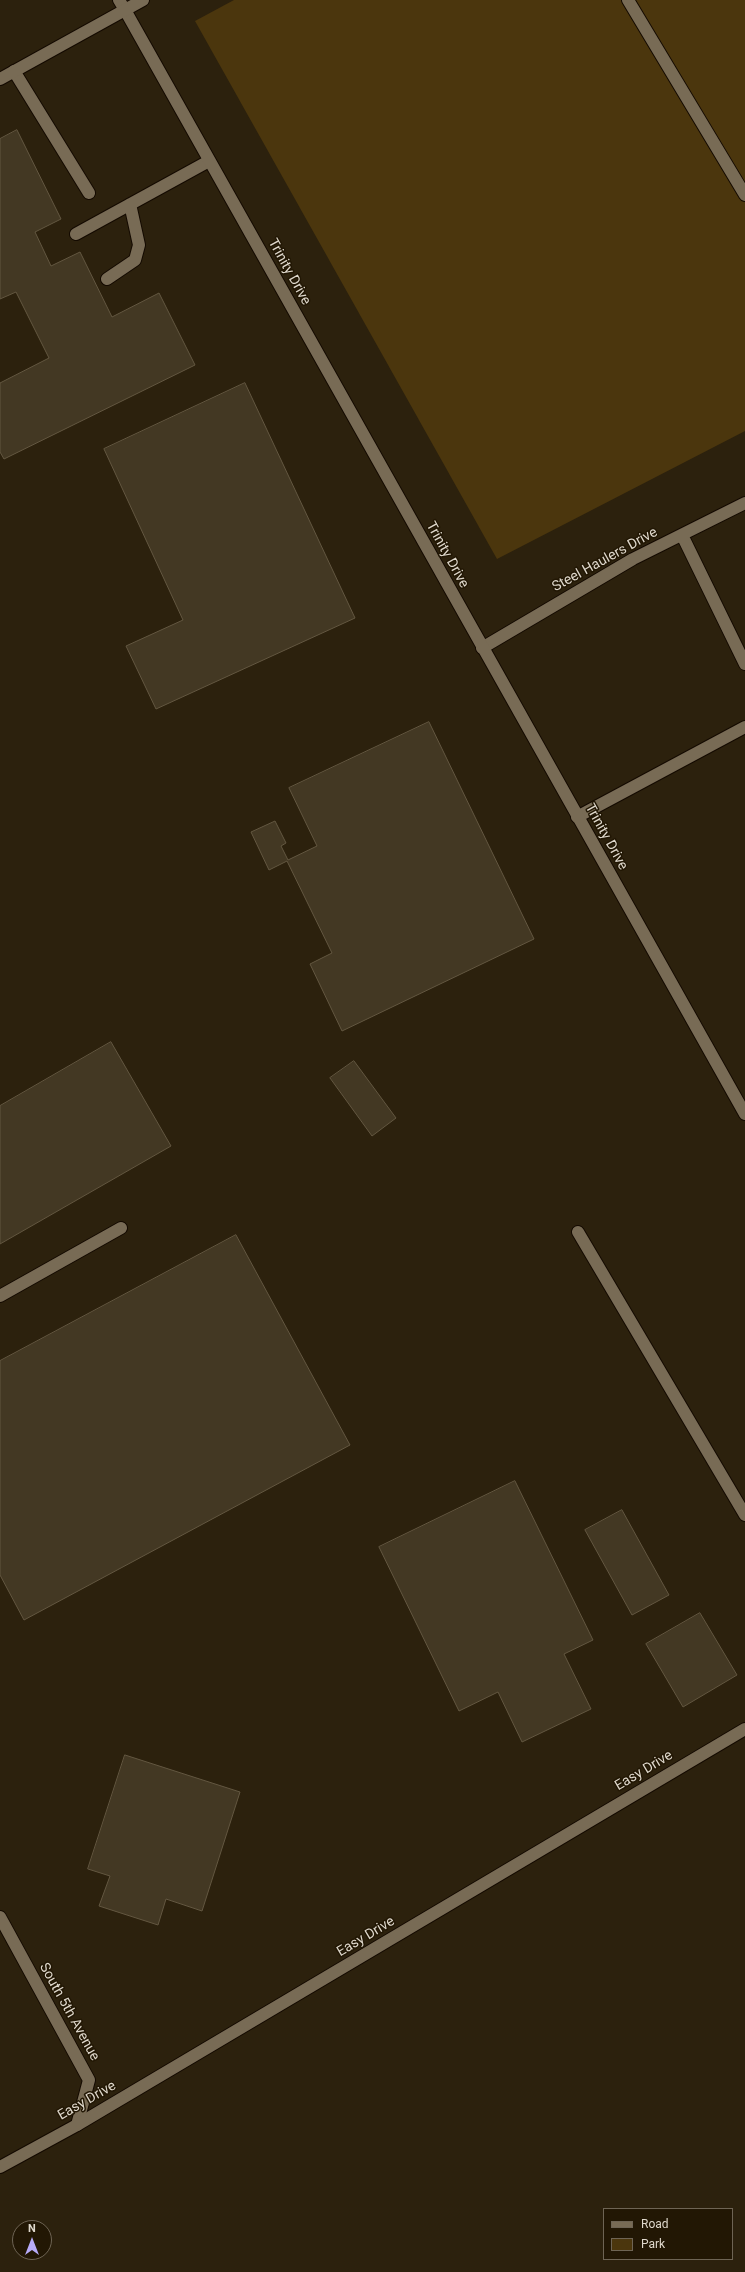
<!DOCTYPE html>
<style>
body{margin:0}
#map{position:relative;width:745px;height:2272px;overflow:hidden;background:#2c210d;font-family:Roboto,sans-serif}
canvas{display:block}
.legend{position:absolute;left:603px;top:2208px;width:130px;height:52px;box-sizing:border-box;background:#221704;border:1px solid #6e6454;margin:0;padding:5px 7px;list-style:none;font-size:12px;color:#dfd8cc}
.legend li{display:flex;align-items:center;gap:8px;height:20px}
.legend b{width:20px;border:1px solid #6e6454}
.north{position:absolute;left:12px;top:2220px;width:40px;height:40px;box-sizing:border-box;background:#221704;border:1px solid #6e6454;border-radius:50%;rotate:0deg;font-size:11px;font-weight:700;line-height:16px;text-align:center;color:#dfd8cc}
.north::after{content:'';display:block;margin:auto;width:14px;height:18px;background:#b7abf8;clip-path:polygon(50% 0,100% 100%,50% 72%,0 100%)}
</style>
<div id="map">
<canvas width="745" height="2272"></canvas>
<ul class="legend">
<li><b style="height:5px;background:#786b55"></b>Road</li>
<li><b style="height:11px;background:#4b360d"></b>Park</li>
</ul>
<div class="north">N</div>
</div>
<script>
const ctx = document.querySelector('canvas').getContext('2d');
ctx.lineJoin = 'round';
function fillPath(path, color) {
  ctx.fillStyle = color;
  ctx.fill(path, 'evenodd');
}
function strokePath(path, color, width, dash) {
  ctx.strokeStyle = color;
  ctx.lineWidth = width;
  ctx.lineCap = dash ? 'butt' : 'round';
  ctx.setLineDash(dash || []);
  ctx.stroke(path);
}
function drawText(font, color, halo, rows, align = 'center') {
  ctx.font = font + ' Roboto,sans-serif';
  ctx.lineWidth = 3;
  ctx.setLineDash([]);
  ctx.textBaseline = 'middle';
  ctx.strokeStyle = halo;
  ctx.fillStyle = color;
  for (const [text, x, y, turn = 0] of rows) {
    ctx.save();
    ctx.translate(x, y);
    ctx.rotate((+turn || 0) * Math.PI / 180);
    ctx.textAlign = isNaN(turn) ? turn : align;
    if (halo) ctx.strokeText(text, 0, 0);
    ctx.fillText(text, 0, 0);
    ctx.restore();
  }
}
const green = new Path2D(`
 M234,0H745V431L497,559L195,21Z`);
const building = new Path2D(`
 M17,130L61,219L35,232L51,266L80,252L112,317L159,293L195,365L4,459L0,452V383L49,358L16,292L0,299V139Z
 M245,383L355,618L156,709L126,646L183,620L104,449Z
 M429,722L534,939L342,1031L310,964L332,953L287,861L269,870L251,832L275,821L286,843L281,846L288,860L317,846L289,788Z
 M111,1042L171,1146L0,1244V1106Z
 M354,1061L396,1118L372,1136L330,1078Z
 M236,1235L350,1445L24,1620L0,1575V1361Z
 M515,1481L593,1640L564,1654L591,1709L522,1742L498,1692L459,1711L379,1547Z
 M622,1510L669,1595L632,1615L585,1530Z
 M700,1613L737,1675L683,1707L646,1644Z
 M125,1755L240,1792L202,1911L166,1899L158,1925L99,1906L110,1876L88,1869Z`);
const service = new Path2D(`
 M119,0L125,10
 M628,0L745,195
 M14,71L89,193
 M76,234L209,161
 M107,279L135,260L139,245L130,204
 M682,535L745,664
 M482,648L633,559L745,503
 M577,817L745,727
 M578,1232L745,1515
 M0,1296L121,1228`);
const minor = new Path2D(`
 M125,10L745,1114
 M0,1917L89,2080L77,2125`);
const tertiary = new Path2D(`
 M0,79L143,0
 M0,2167L77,2125L745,1729`);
const streetNames = [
 ["Trinity Drive",289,272,61],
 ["Trinity Drive",447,555,61],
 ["Steel Haulers Drive",605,560,-29],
 ["Trinity Drive",606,837,61],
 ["Easy Drive",644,1771,-31],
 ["Easy Drive",366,1937,-31],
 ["South 5th Avenue",69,2012,61],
 ["Easy Drive",87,2101,-30]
];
fillPath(green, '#4b360d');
fillPath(building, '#433823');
strokePath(building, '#635741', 1);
strokePath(service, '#140a00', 14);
strokePath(minor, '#140a00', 14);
strokePath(tertiary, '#140a00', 14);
strokePath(service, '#786b55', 12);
strokePath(minor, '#786b55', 12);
strokePath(tertiary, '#786b55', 12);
drawText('14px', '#dfd8cc', '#221704', streetNames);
</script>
